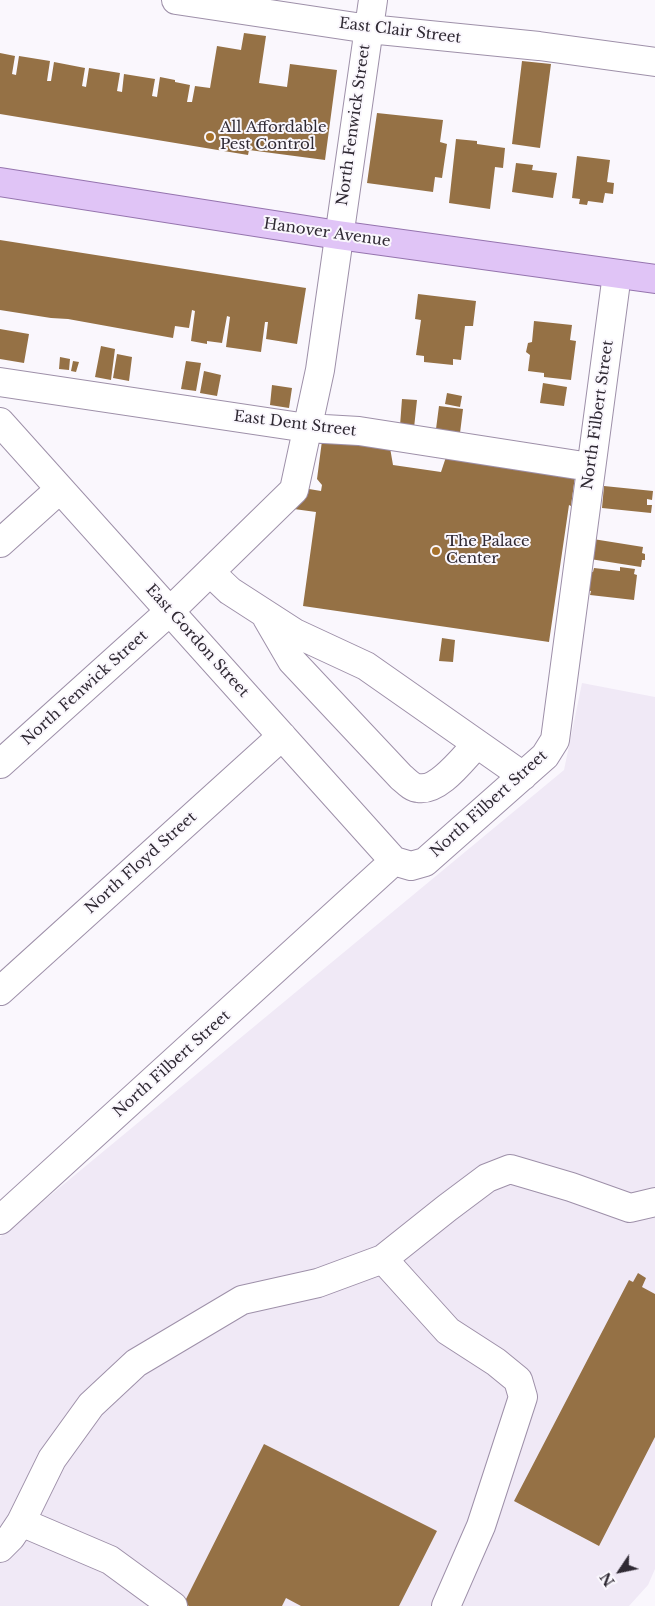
<!DOCTYPE html>
<style>
body{margin:0}
#map{position:relative;width:655px;height:1606px;overflow:hidden;background:#faf7fd;font-family:"Libre Baskerville",serif}
canvas{display:block}
.north{position:absolute;left:595px;top:1546px;width:50px;height:50px;-webkit-text-stroke:4px #faf7fd;paint-order:stroke;rotate:236deg;font-size:14px;font-weight:700;line-height:20px;text-align:center;color:#2f2933}
.north::after{content:'';display:block;margin:auto;width:18px;height:22px;background:#2f2933;clip-path:polygon(50% 0,100% 100%,50% 72%,0 100%)}
</style>
<div id="map">
<canvas width="655" height="1606"></canvas>
<div class="north">N</div>
</div>
<script>
const ctx = document.querySelector('canvas').getContext('2d');
ctx.lineJoin = 'round';
function fillPath(path, color) {
  ctx.fillStyle = color;
  ctx.fill(path, 'evenodd');
}
function strokePath(path, color, width, dash) {
  ctx.strokeStyle = color;
  ctx.lineWidth = width;
  ctx.lineCap = dash ? 'butt' : 'round';
  ctx.setLineDash(dash || []);
  ctx.stroke(path);
}
function drawText(font, color, halo, rows, align = 'center') {
  ctx.font = font + ' "Libre Baskerville",serif';
  ctx.lineWidth = 4;
  ctx.setLineDash([]);
  ctx.textBaseline = 'middle';
  ctx.strokeStyle = halo;
  ctx.fillStyle = color;
  for (const [text, x, y, turn = 0] of rows) {
    ctx.save();
    ctx.translate(x, y);
    ctx.rotate((+turn || 0) * Math.PI / 180);
    ctx.textAlign = isNaN(turn) ? turn : align;
    if (halo) ctx.strokeText(text, 0, 0);
    ctx.fillText(text, 0, 0);
    ctx.restore();
  }
}
const built = new Path2D(`
 M582,683L655,697V1569L648,1585L629,1606H0V1237L564,770Z`);
const building = new Path2D(`
 M244,33L266,36L259,83L287,87L290,64L337,70L325,160L249,150L248,155L0,114V53L15,56L12,74L16,75L19,56L50,61L47,81H51L54,62L85,68L82,86L86,87L89,68L120,73L117,91L122,92L124,74L155,79L152,96L157,97L160,77L175,80V82L190,85L187,102H192L195,86L210,88L217,46L241,50Z
 M522,61L551,64L540,148L512,144Z
 M377,113L443,120L440,142L447,144L442,178L435,177L433,192L367,183Z
 M456,139L477,141V144L505,148L503,168L495,167L490,209L449,203Z
 M577,156L610,160L607,182L614,183L613,194L605,193L603,203L588,201L587,205L579,204L580,199L572,198Z
 M516,163L533,165L532,170L557,173L553,198L512,192Z
 M0,240L306,288L297,344L266,339L268,322H265L261,352L226,347L230,317L227,316L222,343L207,341V344L191,341L195,311L192,310L189,328L175,326L173,338L68,319L51,318L0,310Z
 M418,294L476,301L473,326H465L461,360L453,359V365L424,362V356L416,355L421,320L415,319Z
 M534,321L572,325L570,340L576,341L571,380L544,377V373L528,371L530,355L526,352L528,343L532,342Z
 M0,329L29,334L24,363L0,359Z
 M101,346L115,349L111,380L95,377Z
 M117,354L132,357L129,381L113,378Z
 M60,357L70,359L69,370L59,369Z
 M73,361L79,362L76,372L71,371Z
 M186,361L201,363L196,391L181,389Z
 M204,371L221,375L217,396L200,393Z
 M543,383L567,387L564,406L540,403Z
 M272,385L292,388L289,408L270,405Z
 M447,393L462,396L460,407L445,404Z
 M402,399L417,400L414,428L400,426Z
 M439,406L463,409L460,433L436,429Z
 M323,433L389,442L393,465L441,472L448,451L576,469L571,506L569,505L549,642L303,606L316,512L294,509L297,487L321,491L322,485L317,479Z
 M604,486L653,491L652,500L647,499V505H652L651,513L602,508Z
 M593,539L643,547L642,553L645,554V560H642L641,567L590,559Z
 M620,567L635,569L634,574L637,575L634,600L590,595L591,591L585,590L587,571L593,572L594,568L620,571Z
 M442,638L455,640L453,662L439,661Z
 M638,1273L646,1278L642,1287L655,1294V1437L599,1546L514,1501L629,1280L633,1282Z
 M264,1444L437,1531L399,1606H301L286,1598L282,1606H189L184,1603Z`);
const minor = new Path2D(`
 M176,0L369,29L539,46L655,62
 M0,382L307,428L359,431L590,467
 M0,422L394,861L411,866L425,862L545,756L555,740L617,274
 M0,543L60,489
 M210,572L230,591L295,633L366,666L523,776
 M267,618L292,661L401,777C406,781 412,788 418,788C439,792 463,758 477,744
 M0,764L170,611L294,490L320,370L373,0
 M0,991L282,736
 M0,1220L394,861
 M383,1259L448,1331L496,1362L518,1380L523,1397L481,1526L446,1606
 M21,1522L110,1560L173,1606
 M0,1548L11,1537L21,1522L52,1459L91,1405L136,1363L242,1300L318,1283L383,1259L447,1208L487,1178L510,1169L571,1187L630,1208L655,1202`);
const major = new Path2D(`
 M0,182L338,235L655,279`);
const markers = [
 [210,137,5,"#a6712a"],
 [436,551,5,"#a6712a"]
];
const streetNames = [
 ["East Clair Street",400,31,7],
 ["North Fenwick Street",354,125,-82],
 ["Hanover Avenue",327,233,8],
 ["North Filbert Street",598,415,-82],
 ["East Dent Street",295,424,7],
 ["East Gordon Street",197,641,48],
 ["North Fenwick Street",85,688,-42],
 ["North Filbert Street",489,804,-42],
 ["North Floyd Street",141,863,-42],
 ["North Filbert Street",172,1064,-42]
];
const poiNames = [
 ["All Affordable",220,128],
 ["Pest Control",220,145],
 ["The Palace",446,542],
 ["Center",446,559]
];
fillPath(built, '#f0e9f6');
fillPath(building, '#957145');
strokePath(minor, '#9e90a9', 30);
strokePath(major, '#9574ae', 30);
strokePath(minor, '#fff', 28);
strokePath(major, '#e0c4f6', 28);
for (const [x, y, r, color] of markers) {
  const dot = new Path2D();
  dot.arc(x, y, r, 0, 2 * Math.PI);
  ctx.fillStyle = color;
  ctx.fill(dot);
  strokePath(dot, '#faf7fd', 2);
}
drawText('15px', '#2f2933', '#faf7fd', streetNames);
drawText('15px', '#2f2933', '#faf7fd', poiNames, 'left');
</script>
